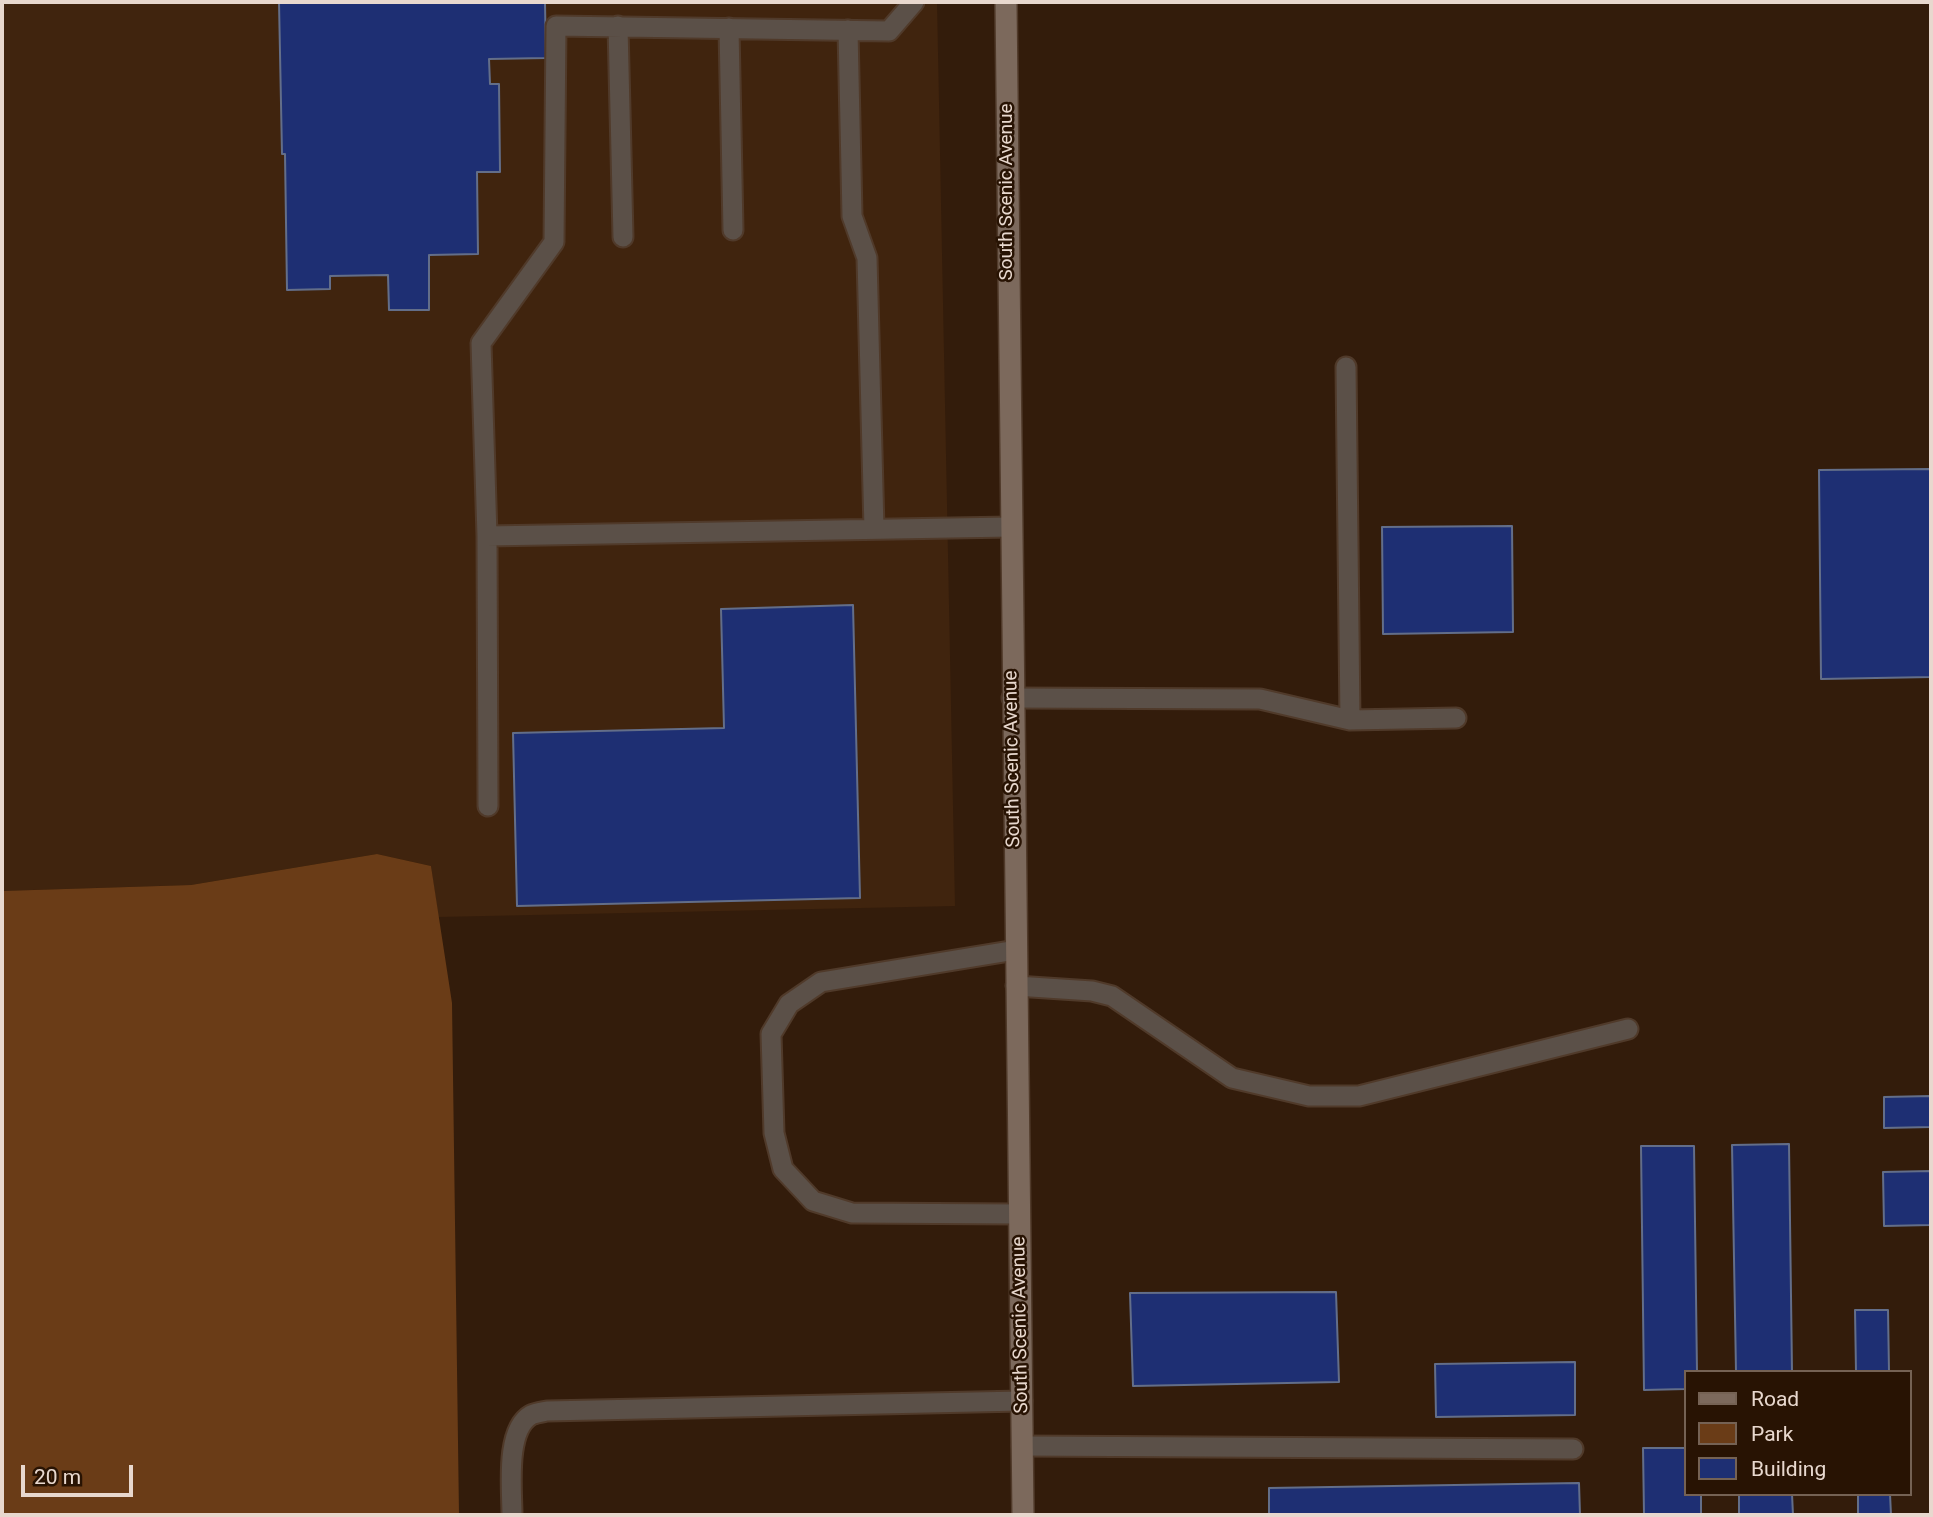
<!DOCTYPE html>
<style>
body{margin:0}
#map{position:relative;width:1933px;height:1517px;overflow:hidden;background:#331c0b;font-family:Roboto,sans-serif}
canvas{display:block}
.frame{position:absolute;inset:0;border:4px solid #e8d8ce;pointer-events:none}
.legend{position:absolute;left:1684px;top:1370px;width:228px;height:126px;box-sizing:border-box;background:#281303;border:2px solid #756254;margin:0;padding:9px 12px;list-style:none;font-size:21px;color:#e8d8ce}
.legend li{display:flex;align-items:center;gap:14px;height:35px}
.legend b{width:35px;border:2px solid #756254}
.scale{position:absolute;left:21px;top:1465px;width:112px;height:32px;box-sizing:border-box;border:4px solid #e8d8ce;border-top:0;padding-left:9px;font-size:21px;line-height:24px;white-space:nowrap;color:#e8d8ce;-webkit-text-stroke:5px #281303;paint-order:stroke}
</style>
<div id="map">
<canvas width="1933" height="1517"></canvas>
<div class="frame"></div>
<ul class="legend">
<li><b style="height:9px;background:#7c695c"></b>Road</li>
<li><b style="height:19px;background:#6a3c17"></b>Park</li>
<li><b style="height:19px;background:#1e2f73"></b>Building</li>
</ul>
<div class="scale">20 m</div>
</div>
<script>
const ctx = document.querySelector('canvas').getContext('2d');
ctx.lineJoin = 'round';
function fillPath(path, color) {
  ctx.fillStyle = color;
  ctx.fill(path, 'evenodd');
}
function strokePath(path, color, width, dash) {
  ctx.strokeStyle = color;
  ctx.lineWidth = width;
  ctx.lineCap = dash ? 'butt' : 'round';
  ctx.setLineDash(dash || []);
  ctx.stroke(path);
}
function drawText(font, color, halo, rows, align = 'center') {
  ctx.font = font + ' Roboto,sans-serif';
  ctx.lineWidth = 5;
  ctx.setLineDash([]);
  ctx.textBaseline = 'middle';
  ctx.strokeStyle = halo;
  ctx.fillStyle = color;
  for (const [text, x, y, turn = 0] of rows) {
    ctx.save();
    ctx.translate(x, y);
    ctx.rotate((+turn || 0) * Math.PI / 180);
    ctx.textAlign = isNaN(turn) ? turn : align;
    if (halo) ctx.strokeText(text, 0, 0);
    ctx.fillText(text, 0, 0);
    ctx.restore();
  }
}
const built = new Path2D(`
 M2,2H937L955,906L438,917L431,866L377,854L191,885L2,891Z`);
const green = new Path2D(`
 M377,854L431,866L452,1003L459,1515H2V891L191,885Z`);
const building = new Path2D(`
 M279,2L545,3L546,58L489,59L490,84H499L500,172H477L478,254L429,255V310H389L388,275L330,276V289L287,290L285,154H282Z
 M1931,469V677L1821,679L1819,470Z
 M1512,526L1513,632L1383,634L1382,527Z
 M853,605L860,898L517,906L513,733L724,728L721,609Z
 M1931,1096V1127L1884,1128V1097Z
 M1789,1144L1792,1372H1736L1732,1145Z
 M1641,1146H1694L1697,1372H1686V1389L1644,1390Z
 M1931,1171V1225L1884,1226L1883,1172Z
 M1336,1292L1339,1382L1133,1386L1130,1293Z
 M1855,1310H1888L1889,1372H1856Z
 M1575,1362V1415L1436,1417L1435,1364Z
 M1643,1448H1686V1494H1701V1515H1644Z
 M1579,1483L1580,1515H1269V1488Z
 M1739,1494H1792L1793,1515H1739Z
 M1858,1494H1890L1891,1515H1858Z`);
const lane = new Path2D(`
 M618,26L623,237
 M729,28L733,230
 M848,30L852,216L867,258L874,529
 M1346,367L1350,720
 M487,536L481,343L554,242L556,26L889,31L914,2
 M1012,698L1260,699L1350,720L1456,718
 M488,806L487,536L1010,527
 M1016,950L821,982L789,1004L771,1034L774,1133L783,1169L813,1201L852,1213L1019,1214
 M1016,986L1092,991L1112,996L1232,1078L1309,1096H1359L1628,1029
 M1022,1446L1573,1449
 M512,1515C512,1489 505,1430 531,1415C535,1413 542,1412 547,1411L1022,1401`);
const secondary = new Path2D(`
 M1006,2L1023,1515`);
const streetNames = [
 ["South Scenic Avenue",1007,192,-90],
 ["South Scenic Avenue",1013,759,-91],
 ["South Scenic Avenue",1021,1325,-91]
];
fillPath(built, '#40240e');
fillPath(green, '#6a3c17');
fillPath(building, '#1e2f73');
strokePath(building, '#636e89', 2);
strokePath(lane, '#503a2a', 23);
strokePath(secondary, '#503a2a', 24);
strokePath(lane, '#5b5048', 19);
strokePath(secondary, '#7c695c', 21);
drawText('19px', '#e8d8ce', '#281303', streetNames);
</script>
